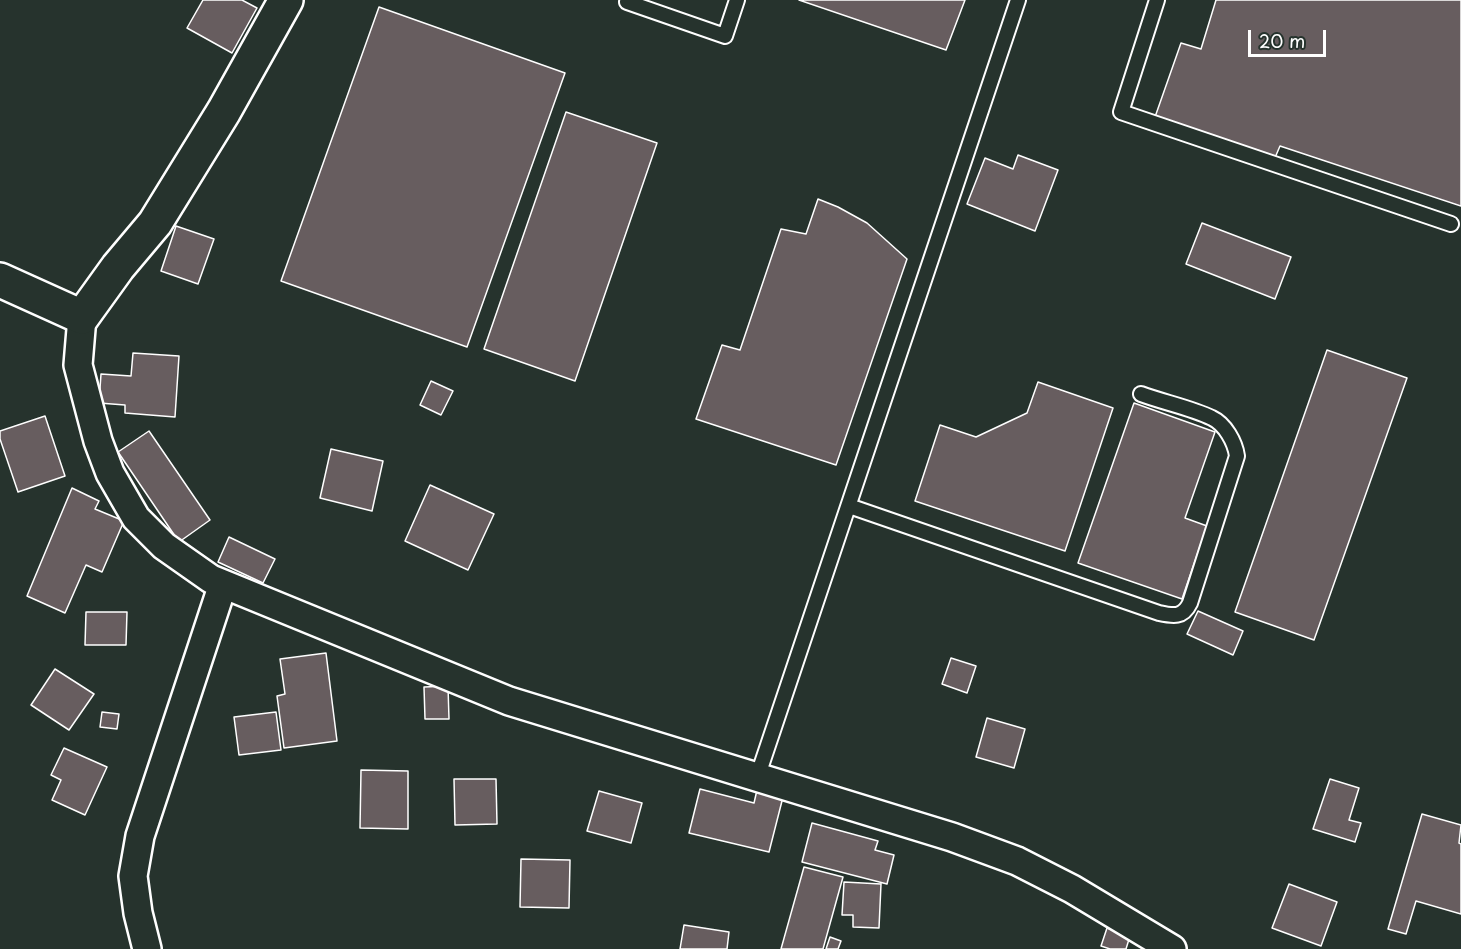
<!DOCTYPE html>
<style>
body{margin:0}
#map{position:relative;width:1461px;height:949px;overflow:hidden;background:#26332d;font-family:"Playpen Sans",sans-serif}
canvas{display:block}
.scale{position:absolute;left:1248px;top:30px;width:78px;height:27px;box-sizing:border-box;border:3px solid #fff;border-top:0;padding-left:8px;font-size:18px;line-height:21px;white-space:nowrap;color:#fff;-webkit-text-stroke:4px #26332d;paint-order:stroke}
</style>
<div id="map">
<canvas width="1461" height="949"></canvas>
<div class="scale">20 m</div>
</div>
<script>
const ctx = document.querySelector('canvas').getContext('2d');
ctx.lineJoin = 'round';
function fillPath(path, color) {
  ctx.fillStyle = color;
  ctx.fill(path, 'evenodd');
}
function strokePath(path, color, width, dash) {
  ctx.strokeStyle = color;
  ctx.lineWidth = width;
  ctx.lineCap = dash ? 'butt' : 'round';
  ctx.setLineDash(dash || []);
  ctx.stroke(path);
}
const building = new Path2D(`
 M203,0H242L257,8L232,53L187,28Z
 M799,0H965L946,50Z
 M1216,0H1461V206L1280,146L1274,160L1155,117L1181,43L1201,49Z
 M379,7L565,73L467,347L281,281Z
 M566,112L657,143L575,381L484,349Z
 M1018,155L1058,170L1035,231L967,204L985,158L1013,169Z
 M818,199L838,207L867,223L907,259L836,465L696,419L722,345L740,350L781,229L806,234Z
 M1202,223L1291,257L1275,299L1186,264Z
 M176,226L214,239L198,284L161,271Z
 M1327,350L1407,378L1314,640L1235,612Z
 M133,353L179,356L175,417L125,413V405L99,403L101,374L131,376Z
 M431,381L453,391L441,415L420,405Z
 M1038,382L1113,408L1065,551L915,501L940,425L976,437L1027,413Z
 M1134,403L1215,432L1185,518L1207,526L1182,599L1078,563Z
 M45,416L65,476L18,492L0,439V431Z
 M149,431L210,520L179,542L118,452Z
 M331,449L383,461L372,511L320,498Z
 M430,485L494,514L468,570L405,541Z
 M72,488L99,501L95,509L124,521L102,572L86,565L65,613L27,596Z
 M229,537L275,559L263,583L218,562Z
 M1198,611L1243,631L1233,655L1187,634Z
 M86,612H127L126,645H85Z
 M326,653L337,741L284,748L277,696L285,694L280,659Z
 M951,658L976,666L967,693L942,684Z
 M55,669L94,694L69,730L31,705Z
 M448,686L449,719H425L424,687Z
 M102,712L119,714L117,729L100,727Z
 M276,712L281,750L239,755L234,717Z
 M987,718L1025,729L1014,768L976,757Z
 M64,748L107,767L85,815L52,800L61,780L51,775Z
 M361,770L408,771V829L360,828Z
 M454,779H496L497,824L455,825Z
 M1330,779L1359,788L1349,820L1361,823L1355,842L1313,829Z
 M700,789L754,803L757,790L783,797L769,852L689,833Z
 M599,791L642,803L631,843L587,831Z
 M1422,814L1461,825L1459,843L1461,844V914L1416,901L1406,934L1388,929Z
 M812,823L878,841L875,850L894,855L887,884L802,862Z
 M521,859L570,860L569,908L520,907Z
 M804,867L843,877L823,949H781Z
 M844,882L881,884L879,928L853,927V915H842Z
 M1289,884L1337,902L1321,946L1272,928Z
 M684,925L729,932L727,949H680Z
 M1107,928L1130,936L1126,949H1110L1101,946Z
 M830,937L841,941L838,949H826Z`);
const lane = new Path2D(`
 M1157,0L1121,112L1451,224
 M627,2L725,36L737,0
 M849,506L1159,613C1173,616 1183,618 1190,603L1237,456C1235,442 1225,424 1212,418C1192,408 1162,402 1141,394
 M757,778L1018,0`);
const street = new Path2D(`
 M82,317L78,365L98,441L110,473L136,518L164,546L211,579L509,701L952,837L1017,861L1072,889L1172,949
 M147,949L138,913L133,876L140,836L223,584`);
const secondary = new Path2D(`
 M0,280L82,317L118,267L155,223L224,111L286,0`);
fillPath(building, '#675d5f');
strokePath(building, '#fff', 1.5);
strokePath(lane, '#fff', 18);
strokePath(street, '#fff', 32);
strokePath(secondary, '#fff', 38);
strokePath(lane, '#26332d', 14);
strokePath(street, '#26332d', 27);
strokePath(secondary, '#26332d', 33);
</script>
